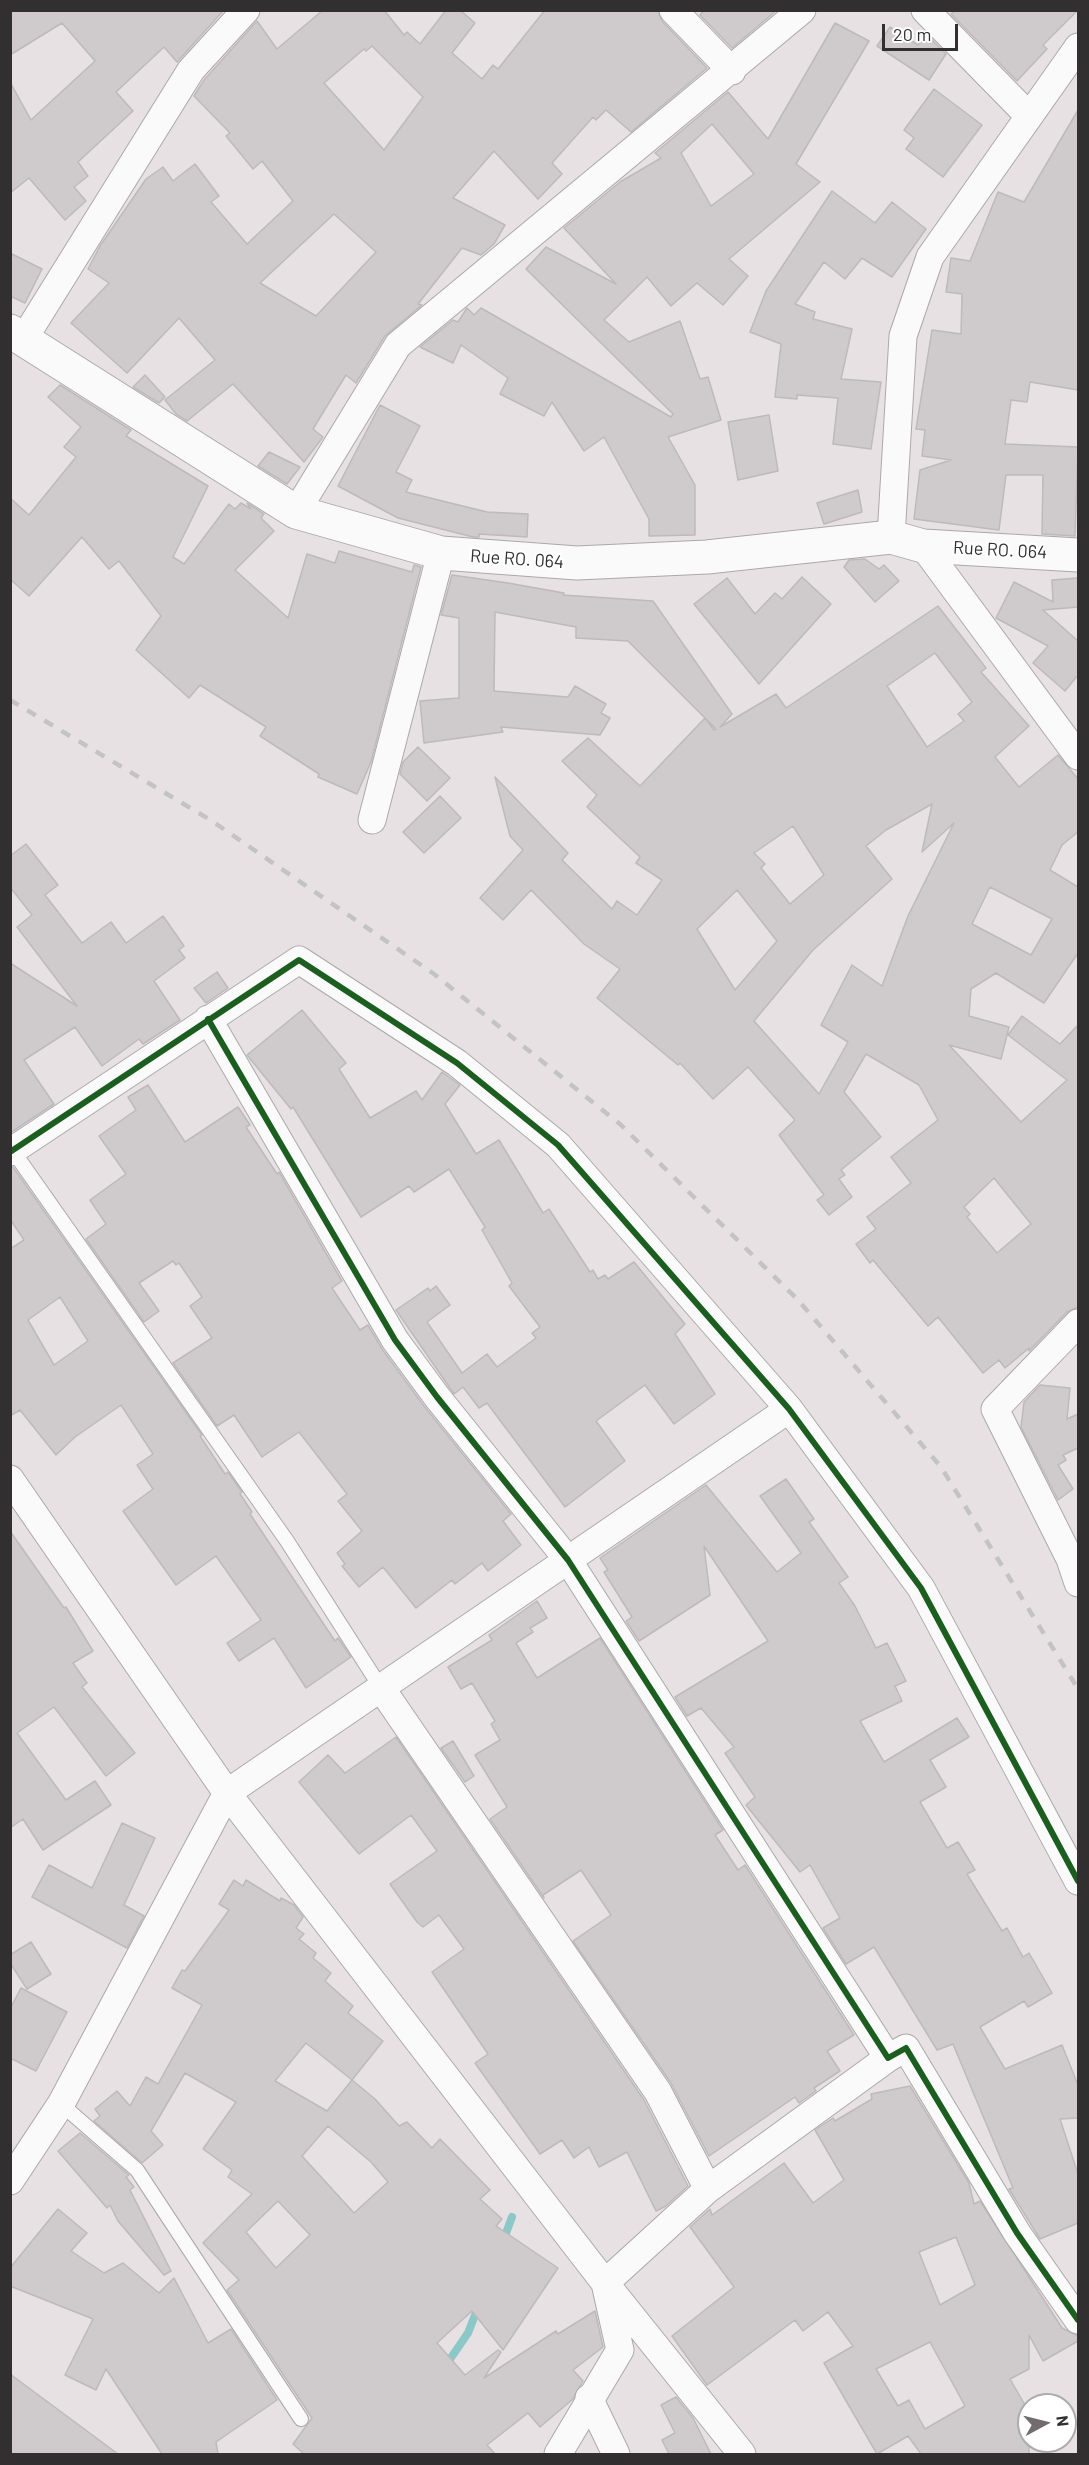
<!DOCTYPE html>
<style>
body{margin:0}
#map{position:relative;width:1089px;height:2465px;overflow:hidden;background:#e7e1e3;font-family:Barlow,sans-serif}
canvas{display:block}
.frame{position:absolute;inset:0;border:12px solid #322f30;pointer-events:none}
.north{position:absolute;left:1017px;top:2393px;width:60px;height:60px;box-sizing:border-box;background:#fff;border:2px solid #adacac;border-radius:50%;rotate:83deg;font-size:16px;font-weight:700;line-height:24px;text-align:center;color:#322f30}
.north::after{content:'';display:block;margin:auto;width:21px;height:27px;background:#716d6f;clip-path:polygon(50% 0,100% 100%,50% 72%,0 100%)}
.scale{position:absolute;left:882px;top:24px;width:76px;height:27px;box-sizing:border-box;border:3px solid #322f30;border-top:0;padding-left:8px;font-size:18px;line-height:21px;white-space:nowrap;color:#322f30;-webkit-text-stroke:4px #fff;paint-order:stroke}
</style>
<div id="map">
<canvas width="1089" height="2465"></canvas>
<div class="frame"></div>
<div class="north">N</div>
<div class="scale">20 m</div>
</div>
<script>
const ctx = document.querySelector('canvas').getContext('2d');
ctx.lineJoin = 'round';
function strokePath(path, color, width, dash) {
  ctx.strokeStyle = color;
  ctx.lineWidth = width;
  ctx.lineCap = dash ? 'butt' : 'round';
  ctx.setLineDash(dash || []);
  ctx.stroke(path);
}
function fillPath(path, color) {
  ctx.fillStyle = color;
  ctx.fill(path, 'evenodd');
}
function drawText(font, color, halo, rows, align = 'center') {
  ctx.font = font + ' Barlow,sans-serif';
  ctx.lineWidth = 4.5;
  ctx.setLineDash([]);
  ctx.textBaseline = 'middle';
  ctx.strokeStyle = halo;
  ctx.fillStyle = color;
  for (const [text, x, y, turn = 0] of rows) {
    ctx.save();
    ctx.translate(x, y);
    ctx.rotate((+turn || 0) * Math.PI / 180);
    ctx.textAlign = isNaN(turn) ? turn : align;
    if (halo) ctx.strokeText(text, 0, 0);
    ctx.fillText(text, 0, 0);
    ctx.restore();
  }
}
const stream = new Path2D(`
 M503,2241L512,2217
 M446,2365L468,2333L479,2305`);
const building = new Path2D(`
 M10,10H224L177,62L164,47L116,92L133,111L78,162L88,176L74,187L86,201L65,220L29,178L10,193V82L31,120L95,61L62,23L10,55Z
 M323,10H384L404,35L407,32L420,44L446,10H460L475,23L452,53L482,79L493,65L498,69L545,10H658L662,21L707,68L631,132L606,110L596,120L593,117L552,163L562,174L538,199L494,151L453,198L505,225L494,244L481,255L462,248L418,304L422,305L385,336L356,383L346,375L313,429L323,437L304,462L233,384L187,421L176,414L165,400L215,360L179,318L127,373L71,323L109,283L88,269L100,246L146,179L163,167L173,181L195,164L219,196L211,202L247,244L293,201L262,161L253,169L226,136L230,133L194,96L204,80L257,21L277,49ZM372,46L423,97L384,150L324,83L364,49L366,51ZM334,214L376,252L316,316L260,283Z
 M704,10H777L732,48L700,15Z
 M956,10H1078L1043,45L1047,49L1017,81L951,14Z
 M835,23L869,41L796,164L820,182L729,259L748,276L723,305L697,283L671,306L647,277L604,320L629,342L680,321L700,379L708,377L721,420L668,437L695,485V535L649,536V519L604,437L584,451L552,402L544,416L500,394L508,378L461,345L453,363L420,347L453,320L458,322L467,308L474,315L481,308L671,417L673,414L526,269L546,247L616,284L564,228L620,182L661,158L655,153L728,92L768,139ZM712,124L754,174L711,206L681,153Z
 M890,27L918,45L928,36L946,54L929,80L877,46Z
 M934,89L982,125L943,177L906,149L914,138L904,130Z
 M1078,110V390L1030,382L1027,402L1011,400L1005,444L1078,447L1075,536L1042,534L1043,475H1006L999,530L914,519L920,470L951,460L922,456L925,430L916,429L932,330L961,334L962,294L946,292L951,258L970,261L998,192L1024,202Z
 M832,191L875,223L892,202L926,229L892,277L862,258L845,279L824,262L795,304L815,312L813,319L852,329L841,379L881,382L871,449L833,444L838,398L797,395V399L775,397L781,344L750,332L766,291Z
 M10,253L42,269L25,303L10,296Z
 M145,375L165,397L159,403L133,387Z
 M60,385L131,430L126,436L208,486L173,557L184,564L229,504L235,509L241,503L251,509L247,503L264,514L261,518L274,531L235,570L288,618L307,554L335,563L339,551L412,572L414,565L421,567L371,762L357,794L318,777L319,774L260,736L266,727L200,685L189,698L136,650L161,616L119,561L109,569L82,537L29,596L10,579V498L29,515L76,457L64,447L81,427L48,397Z
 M380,405L420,426L396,472L412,480L406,492L487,512L528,514L527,537L479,534V537H473L398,518L338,486Z
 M769,415L778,471L738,480L728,422Z
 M269,452L300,467L287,484L258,466Z
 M858,490L862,512L824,524L817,503Z
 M865,559L879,569L884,565L899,581L875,602L844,567L849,560Z
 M452,575L508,583L564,593L563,595L653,601L732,714L720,727L776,694L786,708L938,606L986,668L981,672L1029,726L995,757L1019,787L1058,755L1078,779V832L1062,845L1050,870L1078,887V953L1044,1003L996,973L971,989L969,1016L1009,1027L1001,1059L949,1045L1021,1122L1067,1080L1008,1035L1022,1016L1060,1044L1078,1025V1307L1067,1312L1029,1351V1348L1005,1368L999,1360L983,1373L938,1317L928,1326L873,1260L870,1263L856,1244L876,1229L867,1217L911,1183L891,1157L938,1120L919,1085L866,1054L844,1092L881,1137L841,1170L845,1175L839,1179L852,1197L829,1215L817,1200L824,1195L779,1135L795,1120L748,1067L713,1099L680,1063L678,1065L597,998L620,969L584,944L531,890L503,920L480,898L523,850L510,836L495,777L568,853L562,860L612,909L617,901L637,915L662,880L636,863L640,857L587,807L597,795L562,761L588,738L640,786L705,718L714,730L716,729L628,641L576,638V627L495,612L494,691L568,697L575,686L606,704L601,713L610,718L600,735L501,727L503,732L424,743L420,701L459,698V618L441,615ZM935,653L972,702L958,714L964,721L927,747L887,686ZM932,804L922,852L954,823L908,916L882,986L852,965L821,1025L848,1042L819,1094L754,1021L813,950L892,879L866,846L886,830ZM793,826L824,875L790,904L761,868L765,864L754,853ZM990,887L1052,919L1031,955L972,924ZM737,890L777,941L735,990L697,929ZM994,1178L1031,1224L997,1253L967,1217L970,1214L964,1207Z
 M802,577L831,604L759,684L694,604L727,578L755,614L775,593L782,599Z
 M1078,578V607L1043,610L1078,641V675L1065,691L1033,663L1048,646L996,618L1014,582L1053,602L1052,580Z
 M418,747L450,778L427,801L400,774L403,762Z
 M440,796L461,818L424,853L403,832Z
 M26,844L58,885L45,895L82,943L111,922L126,943L163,916L184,946L179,950L185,958L154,981L180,1020L143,1044L139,1039L102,1066L75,1027L24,1060L54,1104L10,1133V963L77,1006L17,927L32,915L10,887V856Z
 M217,972L228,988L206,1003L194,988Z
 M302,1010L346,1063L339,1069L370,1118L416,1091L422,1100L442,1072L460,1085L445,1104L476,1154L499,1140L543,1213L549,1209L590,1272L593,1270L598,1279L605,1275L608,1279L634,1262L685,1324L675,1334L715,1394L674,1424L645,1385L596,1421L625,1461L565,1507L487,1403L479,1408L463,1387L454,1394L396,1310L428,1288L430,1291L436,1286L450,1305L427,1322L462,1373L487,1354L497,1367L536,1338L532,1333L540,1327L509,1286L512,1283L482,1230L485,1227L449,1169L414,1192L409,1186L361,1217L293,1107L291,1109L247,1055Z
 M148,1085L185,1142L238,1107L250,1125L246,1127L277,1174L279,1172L342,1281L332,1288L360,1330L368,1325L382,1349L424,1406L511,1514L503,1521L521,1545L488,1571L482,1563L455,1584L452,1580L416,1608L383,1567L359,1587L342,1566L345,1564L337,1553L362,1531L338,1501L347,1494L299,1432L262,1457L234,1415L217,1426L173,1363L212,1338L190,1306L202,1297L179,1263L176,1265L173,1261L139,1283L159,1311L144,1322L86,1239L106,1224L90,1200L126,1174L99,1136L136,1110L128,1097Z
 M13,1167L202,1435L200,1436L225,1474L228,1472L242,1492L240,1494L252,1512L250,1514L335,1641L338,1638L351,1657L306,1688L274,1638L239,1661L227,1643L261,1620L216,1556L176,1585L123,1511L153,1489L137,1465L153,1454L121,1405L75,1437L56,1455L20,1410L10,1416V1249L24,1240L10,1219V1168ZM60,1297L88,1341L54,1365L28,1320Z
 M1040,1385L1070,1388L1067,1419L1078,1414V1448L1063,1455L1066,1460L1058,1465L1073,1489L1058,1500L1021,1427L1024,1402Z
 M786,1479L814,1519L809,1522L848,1577L839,1583L855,1606L876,1648L887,1643L906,1681L895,1686L902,1701L860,1721L884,1762L957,1718L969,1737L930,1760L946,1787L920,1802L947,1848L958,1842L975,1870L967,1874L1002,1931L1007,1928L1023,1957L1029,1953L1052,1993L1028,2007L1024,2001L980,2027L1005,2069L1062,2045L1078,2085V2118L1060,2119L1078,2174V2223L1040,2239L1009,2189L1013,2188L953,2044L937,2050L874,1947L846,1964L823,1928L840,1918L810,1865L800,1872L746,1805L755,1797L725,1753L734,1747L701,1708L687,1716L675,1697L768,1641L704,1546L710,1595L639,1641L626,1621L632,1617L604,1572L608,1570L600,1558L706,1485L777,1572L801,1553L760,1496Z
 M10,1531L64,1608L66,1607L93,1651L73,1663L87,1683L82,1687L135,1753L106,1776L54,1707L17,1733L66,1800L95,1781L111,1805L43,1850L23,1819L10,1828Z
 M537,1601L547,1618L530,1628L533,1632L516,1643L537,1678L600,1638L723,1830L715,1835L738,1870L745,1865L854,2035L827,2051L840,2071L814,2088L816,2091L799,2103L795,2097L709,2156L671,2083L573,1941L611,1915L581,1870L543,1895L544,1898L490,1819L507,1807L475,1755L500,1740L491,1724L495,1721L472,1683L461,1689L448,1667L492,1640L489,1635Z
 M396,1737L644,2100L688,2186L666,2206L656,2211L627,2152L599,2167L589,2147L574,2158L562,2140L540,2154L475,2063L488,2054L432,1972L464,1949L439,1915L423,1927L417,1922L390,1884L437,1851L411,1815L359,1854L299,1782L328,1755L345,1773Z
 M453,1741L474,1776L465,1782L441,1748Z
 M122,1823L155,1838L124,1905L144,1916L127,1948L32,1897L49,1865L92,1888Z
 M234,1880L243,1886L246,1880L280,1901L281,1898L294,1905L303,1917L296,1928L304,1934L299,1939L316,1953L313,1958L331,1973L325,1981L353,2006L348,2013L383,2041L352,2080L306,2043L275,2081L327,2111L352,2080L375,2099L399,2126L407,2122L432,2148L440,2139L490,2190L480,2199L502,2219L496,2226L558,2268L503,2350L472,2311L437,2343L465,2375L498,2350L501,2352L484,2378L556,2331L558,2334L595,2311L603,2347L573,2370L583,2381L573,2399L540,2427L528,2413L487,2445L495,2454H304L293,2444L312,2418L227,2290L239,2280L203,2243L252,2194L228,2177L232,2170L203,2149L236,2102L185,2073L151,2131L163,2145L142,2163L94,2121L100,2116L95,2109L117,2091L130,2106L146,2077L158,2084L202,2005L172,1988L182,1970L185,1971L229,1910L219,1904ZM328,2126L371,2162L388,2182L354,2213L302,2156ZM278,2201L310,2235L276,2268L246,2232Z
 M31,1942L51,1974L27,1989L10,1963V1955Z
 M21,1988L67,2012L36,2071L10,2058V2009Z
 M910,2086L969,2183L974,2204L980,2201L1062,2328L1078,2336V2341L1043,2361L1029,2335V2369L1010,2379L1029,2412V2454H921L908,2436L877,2454L824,2363L853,2346L828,2312L803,2331L795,2320L707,2385L672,2336L734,2287L690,2227L710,2209L712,2215L784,2163L813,2203L844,2180L815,2130L833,2118L835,2121L872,2099L871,2094ZM956,2237L975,2285L940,2305L919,2252ZM930,2342L965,2406L925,2429L909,2400L898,2406L876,2369Z
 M80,2133L129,2175L126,2177L134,2187L130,2190L171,2271L164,2275L118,2221L110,2205L107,2208L58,2151Z
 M58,2209L87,2233L71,2251L104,2273L123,2263L159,2293L174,2278L208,2343L231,2329L277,2400L216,2442L218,2454H162L106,2369L96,2390L65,2375L93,2319L10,2286V2268Z
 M10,2374L118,2454H10Z
 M676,2397L693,2418L711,2454H669L662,2440L675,2433L661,2405Z`);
const lane = new Path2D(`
 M11,1148L287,1541L381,1688
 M61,2104L137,2170L301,2419`);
const street = new Path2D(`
 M673,10L732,71
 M925,10L1028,115
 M23,340L191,70L246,10
 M296,512L398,345L802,10
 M891,537L903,336L930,257L1078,47
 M923,546L1078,756
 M372,820L441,553
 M208,1019L395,1340L437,1397L568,1560L888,2058L906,2048L1017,2233L1078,2320
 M10,1152L299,960L457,1063L558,1145L789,1409L921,1588L1078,1881
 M1078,1323L995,1409L1070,1559L1078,1583
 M10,1479L227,1793L605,2283L742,2454
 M381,1688L658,2092L708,2189
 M10,2181L61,2104L227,1793L789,1409
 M589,2398L616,2454
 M558,2454L620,2350L605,2283L708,2189L888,2058`);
const secondary = new Path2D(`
 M10,331L296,512L441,553L577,563L707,557L891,537L923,546L1078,555`);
const rail = new Path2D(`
 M10,700L212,821L434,974L621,1125L798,1300L941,1467L1078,1689`);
const cycleway = new Path2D(`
 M208,1019L395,1340L437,1397L568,1560L888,2058L906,2048L1017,2233L1078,2320
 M10,1152L299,960L457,1063L558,1145L789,1409L921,1588L1078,1881`);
const streetNames = [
 ["Rue RO. 064",1000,550,3],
 ["Rue RO. 064",517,559,4]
];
strokePath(stream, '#8dc8c8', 8);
fillPath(building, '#cfcbcc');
strokePath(building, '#beb9bb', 1.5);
strokePath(lane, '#aca8a9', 16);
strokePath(street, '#aca8a9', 29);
strokePath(secondary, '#aca8a9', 35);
strokePath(lane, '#fbfafb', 14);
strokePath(street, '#fbfafb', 27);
strokePath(secondary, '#fbfafb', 33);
strokePath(rail, '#c4c3c4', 4.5, [10, 10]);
strokePath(cycleway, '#1b5e20', 6);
drawText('18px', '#322f30', '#fff', streetNames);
</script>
